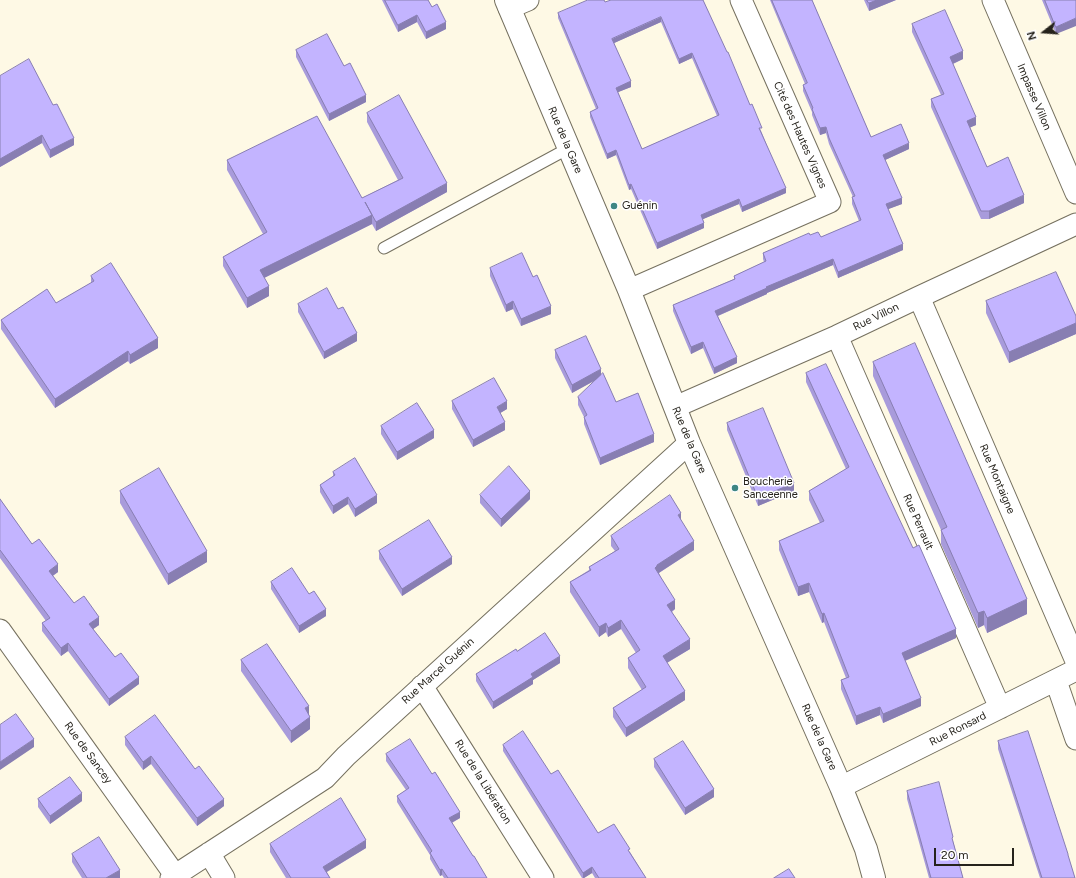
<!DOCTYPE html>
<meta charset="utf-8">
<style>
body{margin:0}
#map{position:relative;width:1076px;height:878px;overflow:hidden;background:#fef9e5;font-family:Figtree,sans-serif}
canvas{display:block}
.north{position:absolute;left:1024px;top:12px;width:40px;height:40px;-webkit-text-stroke:3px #fff;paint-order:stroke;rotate:253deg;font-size:11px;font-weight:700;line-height:16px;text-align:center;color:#26231c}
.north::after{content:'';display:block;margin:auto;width:14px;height:18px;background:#26231c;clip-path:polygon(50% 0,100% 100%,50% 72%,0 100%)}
.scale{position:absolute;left:934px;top:848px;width:80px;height:18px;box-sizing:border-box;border:2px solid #26231c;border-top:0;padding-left:5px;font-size:12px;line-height:14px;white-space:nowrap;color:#26231c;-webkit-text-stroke:3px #fff;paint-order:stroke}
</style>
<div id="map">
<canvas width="1076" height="878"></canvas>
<div class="north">N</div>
<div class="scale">20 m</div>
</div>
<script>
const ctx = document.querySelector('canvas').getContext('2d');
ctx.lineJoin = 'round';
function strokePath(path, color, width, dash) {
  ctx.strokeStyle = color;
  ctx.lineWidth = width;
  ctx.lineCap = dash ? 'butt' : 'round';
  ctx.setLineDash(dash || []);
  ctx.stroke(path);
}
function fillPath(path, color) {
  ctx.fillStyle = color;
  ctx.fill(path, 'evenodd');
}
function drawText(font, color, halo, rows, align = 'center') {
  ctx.font = font + ' Figtree,sans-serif';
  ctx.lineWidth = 3;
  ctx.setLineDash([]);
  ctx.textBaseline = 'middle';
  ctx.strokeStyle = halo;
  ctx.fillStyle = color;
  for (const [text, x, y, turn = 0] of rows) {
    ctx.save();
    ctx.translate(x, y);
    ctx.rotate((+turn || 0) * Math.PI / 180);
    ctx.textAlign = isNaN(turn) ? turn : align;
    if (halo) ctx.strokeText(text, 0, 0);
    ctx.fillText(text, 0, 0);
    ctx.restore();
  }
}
const service = new Path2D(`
 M384,248L569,148`);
const minor = new Path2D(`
 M993,0L1076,193
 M509,8L528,0
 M629,290L830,202L741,0
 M919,297L1076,661
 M837,336L1000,708
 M675,407L837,336L919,297L1076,224
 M0,630L175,875
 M1056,681L1076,739
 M422,686L543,878
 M841,787L1076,670
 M209,853L224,878
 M171,878L325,778L346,756L676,455L689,443`);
const tertiary = new Path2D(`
 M506,0L629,290L689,443L841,787L866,849L874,878`);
const wall = new Path2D(`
 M382,0H428L432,7L446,29L426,39L417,22L398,32Z
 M703,0L762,133L786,193L742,212L739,204L703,219L704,228L657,249L631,189L629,190L616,155L607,159L590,117V112L596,109L558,18V13L605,2ZM661,22L679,64L692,58L717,116L642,149L618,92L631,87L614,43Z
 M770,0H812L871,137L909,149L885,160L902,204L888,209L903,250L838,278L833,265L767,293V294L718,316L737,363L714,374L703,348L691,354L673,311V305L734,279V276L764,262L763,259V253L810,235L821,237L859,221L852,204V197H853L829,144L826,133L820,135L812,115V112L803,91V85L805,84Z
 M864,0H896L869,11Z
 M1042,0H1076L1056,34Z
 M912,24L963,59L953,64L976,125L970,127L987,167L1024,203L989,219H981L931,107V99L941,95L912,32Z
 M296,50L344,66L366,102L329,121L296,57Z
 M0,76L53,105L74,145L50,158L42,143L0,167Z
 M367,113L447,192L376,231L372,224L264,278L269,296L247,308L223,266V257L263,234L227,170V160L362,198L398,180L367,122Z
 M490,268L533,277L551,314L521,326L513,309L506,312L490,276Z
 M91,276L158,348L130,364L128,361L55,408L1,329V320L56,303L91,283Z
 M986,301L1076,316V334L1009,363L986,313Z
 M298,304L338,309L357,341L324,359L298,312Z
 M555,350L601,374L616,402L654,442L600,465L584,424V417L578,405V397L596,380L572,393L555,358Z
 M873,362L1027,614L987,633L984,625L978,628L941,544V530L873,376Z
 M806,373L956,638L905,661L921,706L883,723L880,715L856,725L841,689V680L846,678L824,622L822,623L809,592L798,596L779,550V541L820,523L809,500V491L846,469L806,382Z
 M452,401L507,409L500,413L505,430L473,447L452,409Z
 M727,423L794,491L758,506L727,430Z
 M381,426L434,438L397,460L381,434Z
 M333,472L377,503L355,517L348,504L333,514L320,492V485L333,477Z
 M120,491L207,562L168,585L120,503Z
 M480,495L530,499L501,527L480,503Z
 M0,499L32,544L58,572L53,576L74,603L99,625L93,629L115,657L139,684L109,706L68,651L61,656L42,631V623L46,621L0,558Z
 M681,520L694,550L659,573L675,609L672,612L690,649L667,663L685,700L626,737L613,717V708L642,690L628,668V658L636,653L621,629L608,637L606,632L599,637L570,592V582L589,570V567L615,551L611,546V536Z
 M379,551L452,564L402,596L379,559Z
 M271,582L309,594L326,616L299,633L271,589Z
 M517,651L560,663L533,680V684L493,709L476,681V674Z
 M241,660L309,715L310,729L291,743L241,671Z
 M125,737L224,806L197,826L151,764L143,770L125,745Z
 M998,741L1068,857L1075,878H1040L998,749Z
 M503,745L598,833L630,852L646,878H595L592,873L584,878H582L503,751Z
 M386,754L460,818L452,823L487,878H444L442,875L440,876L430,859V855L397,802V796L406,790L386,761Z
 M654,759L714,797L685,815L654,767Z
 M907,791L953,841L963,878H929L907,799Z
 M38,799L82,801L50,824L38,807Z
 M270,844L366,848L327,872L330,878H286L270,852Z
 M72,854L120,878H82L72,862Z`);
const shadedWall = new Path2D(`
 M877,0H896L869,11V3Z
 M417,15V22L398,32V25Z
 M661,17V22L612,44V39Z
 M1076,18V26L1056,34V27Z
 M446,22V29L426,39V32Z
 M963,51V59L950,65V57Z
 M692,53V58L679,64V59Z
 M631,81V87L616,93V88Z
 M366,95V102L329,121V114Z
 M976,117V125L967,129V121Z
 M826,127V133L820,135V128Z
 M42,135V143L0,167V159Z
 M74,138V145L50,158V150Z
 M909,143V149L883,161V155Z
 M616,150V155L607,159V154Z
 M447,183V192L376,231V222Z
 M631,184V189L629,190V185Z
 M786,188V193L742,212V207Z
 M1024,195V203L989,219V211Z
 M902,198V204L886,210V204Z
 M739,199V204L701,220V215Z
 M372,215V224L260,280V270Z
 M704,223V228L657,249V243Z
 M903,244V250L838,278V272Z
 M833,259V265L767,293V294L715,317V311L766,287Z
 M269,286V296L247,308V298Z
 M513,301V309L506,312V305Z
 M551,306V314L521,326V319Z
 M1076,323V334L1009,363V352Z
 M357,333V341L324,359V352Z
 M158,338V348L130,364V355Z
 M703,342V348L691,354V347Z
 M128,351V361L55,408V399Z
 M737,357V363L714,374V368Z
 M601,369V377L572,393V385Z
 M507,401V409L497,415V407Z
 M505,422V430L473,447V440Z
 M434,430V438L397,460V452Z
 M654,434V442L600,465V458Z
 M794,483V491L758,506V498Z
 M530,491V499L501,527V519Z
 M377,495V503L355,517V509Z
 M348,497V504L333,514V506Z
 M681,513V522L678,515Z
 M694,541V550L657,574L655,568L657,565Z
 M207,551V562L168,585V574Z
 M452,557V564L402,596V589Z
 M58,564V572L49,578V571Z
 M809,583V592L798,596V587Z
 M1027,599V614L987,633V618Z
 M675,600V609L667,614V605Z
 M326,609V616L299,633V626Z
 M984,611V625L978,628V613Z
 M824,613V622L822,623V614Z
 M99,617V625L89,632V624Z
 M621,620V629L608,637V628Z
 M606,623V632L599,637V627Z
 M956,629V638L902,662V653Z
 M690,639V649L663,665V656Z
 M68,643V651L61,656V648Z
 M560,656V663L533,680V684L493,709V702L531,674Z
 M139,677V684L109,706V699Z
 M685,691V700L626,737V728Z
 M921,698V706L883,723V714Z
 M309,706V717L305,708Z
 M880,707V715L856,725V716Z
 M310,717V729L291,743V731Z
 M34,739V747L0,770V762Z
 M151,756V764L143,770V762Z
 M714,789V797L685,815V808Z
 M82,793V801L50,824V816Z
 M224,799V806L197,826V818Z
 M460,812V818L449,824V818Z
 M366,840V848L323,874V867Z
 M592,867V873L584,878H583V873Z
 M442,869V875L440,876V870Z
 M120,870V878H106Z`);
const building = new Path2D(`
 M385,0H428L432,7L437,4L446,22L426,32L417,15L398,25Z
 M588,0H604L605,2L611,0H703L727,52H728L750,105L752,104L762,128H759L786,188L742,207L739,199L701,215L704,223L657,243L631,184L629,185L616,150L607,154L590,112L598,108L558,13ZM661,17L679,59L692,53L719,115L642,149L616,88L631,81L612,39Z
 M772,0H812L871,137L901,124L909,143L883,155L902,198L886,204L903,244L838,272L833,259L766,287L767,288L715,311L737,357L714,368L703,342L691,347L673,305L735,279L734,276L766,261L763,253L809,233L810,235L818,232L821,237L861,220L852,197L855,196L829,138L826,127L820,128L812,109L813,108L803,85L807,83Z
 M867,0H877L869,3Z
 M1045,0H1076V18L1056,27Z
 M945,10L963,51L950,57L976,117L967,121L987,167L1008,157L1024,195L989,211H981L931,99L944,94L912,24Z
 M327,34L344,66L350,63L366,95L329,114L296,50Z
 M29,59L53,105L57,104L74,138L50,150L42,135L0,159V76Z
 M399,95L447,183L376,222L365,202L372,215L260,270L269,286L247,298L223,257L267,232L227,160L317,116L362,198L403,178L367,113Z
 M522,253L533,277L537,275L551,306L521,319L513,301L506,305L490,268Z
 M111,263L158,338L130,355L128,351L55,399L1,320L47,289L56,303L94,281L91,276Z
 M1056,272L1076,316V323L1009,352L986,301Z
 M327,288L338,309L343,307L357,333L324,352L298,304Z
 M586,336L601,369L572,385L555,350Z
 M915,343L1027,599L987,618L984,611L978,613L941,530L947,527L873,362Z
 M826,364L913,548L919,545L956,629L902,653L921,698L883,714L880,707L856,716L841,680L849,677L824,613L822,614L809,583L798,587L779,541L824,521L809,491L849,467L806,373Z
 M603,373L616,402L638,393L654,434L600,458L584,417L587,415L578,397Z
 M494,378L507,401L497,407L505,422L473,440L452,401Z
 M417,403L434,430L397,452L381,426Z
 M763,408L794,483L758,498L727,423Z
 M355,458L377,495L355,509L348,497L333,506L320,485L335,475L333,472Z
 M509,466L530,491L501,519L480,495Z
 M159,468L207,551L168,574L120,491Z
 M670,495L681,513L678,515L694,541L657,565V566L655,568L675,600L667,605L690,639L663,656L685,691L626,728L613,708L646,687L628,658L640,650L621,620L608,628L606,623L599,627L570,582L591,570L589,567L619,549L611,536Z
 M0,499L32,544L39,539L58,564L49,571L74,603L84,596L99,617L89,624L115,657L121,653L139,677L109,699L68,643L61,648L42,623L50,618L0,550Z
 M429,520L452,557L402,589L379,551Z
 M292,568L309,594L314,591L326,609L299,626L271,582Z
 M545,633L560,656L531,674L533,677L493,702L476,674L516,649L517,651Z
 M267,644L309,706L305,708L310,717L291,731L241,660Z
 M16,714L34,739L0,762V725Z
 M155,715L195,769L199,766L224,799L197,818L151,756L143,762L125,737Z
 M523,731L551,774L558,770L598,833L614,824L630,849L628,850L646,878H599L592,867L583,873L503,745Z
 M1028,731L1068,854V855L1075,878H1042L998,741Z
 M410,739L432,774L435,772L460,812L449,818L473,856H474L487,878H448L442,869L440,870L430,853L432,851L397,796L409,788L386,754Z
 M683,741L714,789L685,808L654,759Z
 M70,777L82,793L50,816L38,799Z
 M939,782L953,837L952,838L963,878H931L907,791Z
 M341,798L366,840L323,867L330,878H291L270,844Z
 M99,837L120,870L106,878H87L72,854Z
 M789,869L795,878H774Z`);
const markers = [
 [614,206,4,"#3e8684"],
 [735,488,4,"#3e8684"]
];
const streetNames = [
 ["Impasse Villon",1034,97,67],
 ["Cité des Hautes Vignes",800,135,66],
 ["Rue de la Gare",565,140,67],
 ["Rue Villon",876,317,-26],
 ["Rue de la Gare",689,440,67],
 ["Rue Montaigne",997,479,67],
 ["Rue Perrault",918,522,66],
 ["Rue Marcel Guénin",438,671,-42],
 ["Rue Ronsard",958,729,-27],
 ["Rue de la Gare",819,737,66],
 ["Rue de Sancey",88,753,54],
 ["Rue de la Libération",483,782,58]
];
const poiNames = [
 ["Guénin",622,206],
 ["Boucherie",743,482],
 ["Sanceenne",743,495]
];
strokePath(service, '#75705f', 13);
strokePath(minor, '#75705f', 23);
strokePath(tertiary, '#75705f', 24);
strokePath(service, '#fff', 11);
strokePath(minor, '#fff', 21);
strokePath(tertiary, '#fff', 22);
fillPath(wall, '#a89bdb');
fillPath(shadedWall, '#887eb2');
fillPath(building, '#c3b4ff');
strokePath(building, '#887eb2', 1);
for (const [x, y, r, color] of markers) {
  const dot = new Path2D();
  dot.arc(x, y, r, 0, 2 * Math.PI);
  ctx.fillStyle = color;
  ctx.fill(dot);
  strokePath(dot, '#fff', 1.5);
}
drawText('11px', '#26231c', '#fff', streetNames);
drawText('11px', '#26231c', '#fff', poiNames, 'left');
</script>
